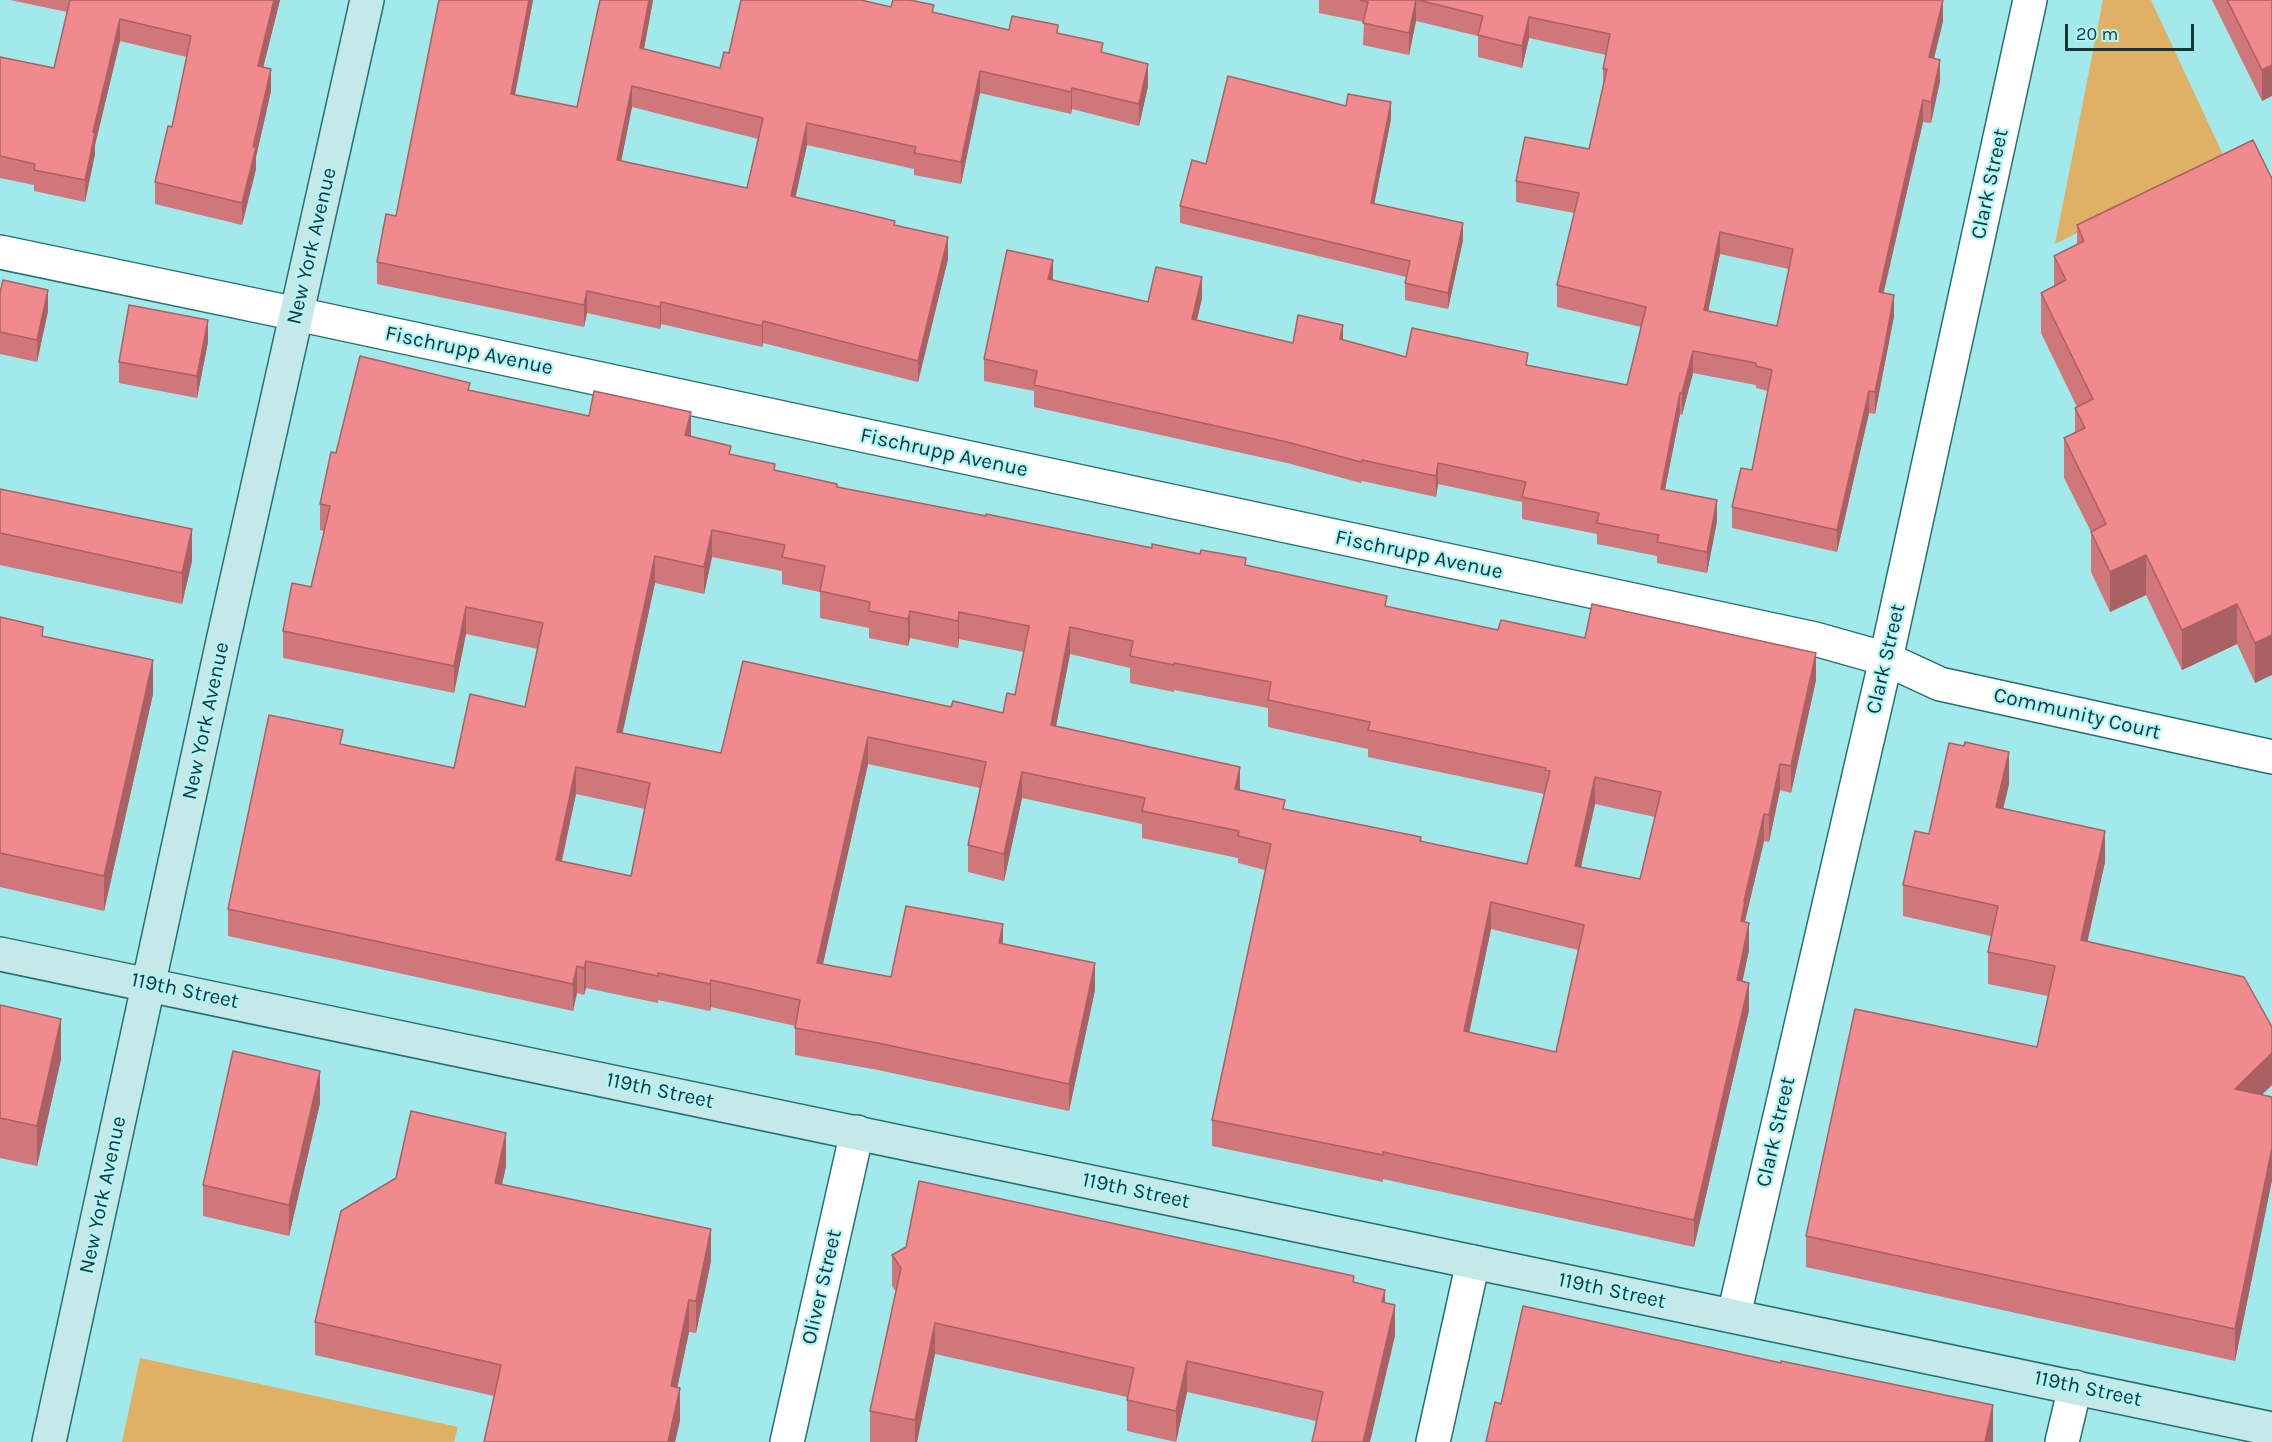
<!DOCTYPE html>
<style>
body{margin:0}
#map{position:relative;width:2272px;height:1442px;overflow:hidden;background:#a1e9eb;font-family:Karla,sans-serif}
canvas{display:block}
.scale{position:absolute;left:2065px;top:24px;width:129px;height:27px;box-sizing:border-box;border:3px solid #183637;border-top:0;padding-left:8px;font-size:18px;line-height:21px;white-space:nowrap;color:#183637;-webkit-text-stroke:4px #aef6f8;paint-order:stroke}
</style>
<div id="map">
<canvas width="2272" height="1442"></canvas>
<div class="scale">20 m</div>
</div>
<script>
const ctx = document.querySelector('canvas').getContext('2d');
ctx.lineJoin = 'round';
function fillPath(path, color) {
  ctx.fillStyle = color;
  ctx.fill(path, 'evenodd');
}
function strokePath(path, color, width, dash) {
  ctx.strokeStyle = color;
  ctx.lineWidth = width;
  ctx.lineCap = dash ? 'butt' : 'round';
  ctx.setLineDash(dash || []);
  ctx.stroke(path);
}
function drawText(font, color, halo, rows, align = 'center') {
  ctx.font = font + ' Karla,sans-serif';
  ctx.lineWidth = 4.5;
  ctx.setLineDash([]);
  ctx.textBaseline = 'middle';
  ctx.strokeStyle = halo;
  ctx.fillStyle = color;
  for (const [text, x, y, turn = 0] of rows) {
    ctx.save();
    ctx.translate(x, y);
    ctx.rotate((+turn || 0) * Math.PI / 180);
    ctx.textAlign = isNaN(turn) ? turn : align;
    if (halo) ctx.strokeText(text, 0, 0);
    ctx.fillText(text, 0, 0);
    ctx.restore();
  }
}
const green = new Path2D(`
 M2103,0H2151L2225,159L2055,244Z
 M140,1358L458,1427L454,1442H122Z`);
const street = new Path2D(`
 M0,252L297,314L1815,639L1886,659L1940,684L2272,757
 M1734,1315L1886,659L2030,0
 M787,1442L857,1132
 M1433,1442L1473,1262
 M2062,1442L2075,1387`);
const secondary = new Path2D(`
 M0,954L2272,1429
 M49,1442L223,641L367,0`);
const wall = new Path2D(`
 M10,0H280L263,68L271,91L256,157V169L242,225L155,204V182L172,127L187,57L120,41L95,145V154L85,202L34,191V185L0,178V57L54,68L67,12Z
 M439,0H533L515,95L577,107L600,0H653L644,49L720,68L729,53L891,7L934,12L1009,30L1058,33L1103,53L1148,86L1139,126L1072,109L1071,114L980,93L961,184L914,175V169L807,145L795,197L895,226L948,259L918,382L763,343L762,347L661,324L660,329L587,313L584,327L377,284V262L396,216ZM632,107L758,139L747,188L621,161Z
 M1319,0H1943V21L1934,58L1940,81L1931,123L1923,122L1883,293L1894,316L1875,414L1869,413L1837,552L1732,528V507L1752,470L1768,391L1756,388V385L1693,373L1682,415L1680,414L1665,489L1717,521L1707,573L1657,563V556L1597,544V534L1522,519V502L1438,484L1436,497L1362,481L1361,483L1287,463L1034,407V391L984,381V359L1053,280L1148,302L1202,298L1197,320L1293,343L1343,340L1406,357L1528,366L1627,385L1641,327L1557,307V285L1574,213L1516,202V181L1589,149L1603,85V69L1606,55L1529,38L1522,68L1478,57V36L1416,21L1409,55L1363,45L1364,22L1319,13ZM1720,254L1789,269L1777,326L1708,311Z
 M2212,0H2272L2262,101Z
 M1391,119L1374,204L1463,240L1448,309L1405,300V283L1406,277L1180,223V206L1206,164Z
 M2272,179L2255,683L2237,644L2182,670L2146,595L2110,612L2091,572V532L2064,478V438L2075,433V408L2077,407L2041,333V293L2054,286V256L2077,245V225Z
 M0,293L48,311L37,362L0,354Z
 M208,342L197,398L119,383V362Z
 M470,390L589,416L691,436L731,455L775,471L837,487L1152,548L1246,565L1387,606L1498,630L1585,638L1816,680L1791,793L1780,790L1769,842L1764,841L1745,921L1749,950L1742,982L1749,1010L1694,1247L1383,1179V1182L1212,1146V1120L1265,870L1238,863V858L1142,838V824L1022,798L1004,881L968,872V845L980,788L868,764L823,964L891,977L1003,944L1095,990L1069,1111L878,1070L795,1055V1026L711,1007L710,1011L658,1000V1003L586,988L584,995L577,993L573,1011L228,936V909L343,744L454,768L525,707L538,649L466,634L454,693L283,658V631L311,587L324,531L320,530V504L336,453ZM712,557L782,571V584L820,592V618L869,628V638L908,646L910,638L958,648L959,639L1024,652L1015,695L1003,713L951,707L721,753L622,733L655,583L704,594ZM1070,654L1130,668V683L1174,692V690L1268,708V727L1368,749V757L1544,794L1527,864L1421,841L1285,809L1056,726ZM576,794L645,809L631,876L562,861ZM1595,804L1655,817L1640,879L1581,867ZM1491,929L1578,950L1556,1052L1469,1032Z
 M0,489L192,561L182,604L0,565Z
 M0,617L43,636L153,694L104,911L0,887Z
 M2009,784L2003,809L2105,862L2087,941L2272,1027V1085L2261,1095L2272,1097V1180L2235,1361L1806,1267V1236L2037,1047L2048,996L1988,984V952L1991,936L1903,916V885L1929,834Z
 M0,1005L61,1059L37,1166L0,1158Z
 M320,1103L289,1236L203,1216V1185Z
 M506,1166L502,1185L711,1261L696,1333L689,1332L677,1387L680,1420L675,1442H484L494,1396L315,1355V1322Z
 M892,1255L1354,1283L1385,1303L1395,1336L1316,1421L1187,1392L1176,1442L1127,1431V1397L935,1354L917,1442H870V1411L896,1292L892,1286Z`);
const shadedWall = new Path2D(`
 M274,0H280L258,88V66Z
 M529,0H533L511,115V94Z
 M649,0H653L640,70V48Z
 M1416,0V21L1409,55V33Z
 M1943,0V21L1929,79V57Z
 M1529,17V38L1522,68V46Z
 M120,19V41L95,145V154L85,202V180L93,132Z
 M1940,60V81L1931,123V102Z
 M1148,64V86L1139,126V104Z
 M2272,65V96L2262,101V70Z
 M271,69V91L256,157V169L242,225V203Z
 M980,71V93L961,184V162Z
 M632,86V107L617,182V160Z
 M1072,88V109L1071,114V92Z
 M1923,100V122L1879,313V292Z
 M1391,102V119L1371,220V203Z
 M807,123V145L791,218V196Z
 M1463,223V240L1448,309V293Z
 M1720,232V254L1704,331V310Z
 M948,237V259L918,382V361Z
 M1053,260V281L1048,279Z
 M1202,277V298L1192,340V319Z
 M48,290V311L37,362V340Z
 M587,291V313L584,327V305Z
 M1894,295V316L1875,414V392Z
 M661,302V324L660,329V307Z
 M208,320V342L197,398V376Z
 M763,321V343L762,347V326Z
 M1343,325V346L1340,339Z
 M1693,351V373L1682,415V393Z
 M1869,391V413L1837,552V530Z
 M1680,393V414L1661,510V489Z
 M691,412V439L685,435Z
 M1438,463V484L1436,497V476Z
 M1717,500V521L1707,573V552Z
 M192,529V561L182,604V573Z
 M712,530V557L704,594V567Z
 M2146,555V595L2110,612V572Z
 M655,556V583L617,759V732Z
 M2237,604V644L2182,670V630Z
 M466,607V634L454,693V666Z
 M910,611V638L908,646V619Z
 M959,612V639L958,648V621Z
 M1070,627V654L1051,752V725Z
 M2272,635V675L2255,683V643Z
 M1816,653V680L1791,793V766Z
 M153,660V694L104,911V876Z
 M868,737V764L817,990V963Z
 M2009,752V784L1996,839V807Z
 M1780,764V790L1769,842V815Z
 M576,767V794L556,886V860Z
 M1240,767V794L1235,789Z
 M1022,772V798L1004,881V854Z
 M1595,777V804L1575,893V866Z
 M1764,814V841L1745,921V928L1741,921L1744,901Z
 M2105,831V862L2081,971V940Z
 M1491,902V929L1464,1058V1031Z
 M1749,923V950L1737,1007V980Z
 M1003,924V951L999,943Z
 M586,961V988L584,995V968Z
 M1095,963V990L1069,1111V1084Z
 M577,966V993L573,1011V984Z
 M711,980V1007L710,1011V984Z
 M1749,983V1010L1694,1247V1220Z
 M61,1019V1059L37,1166V1126Z
 M2272,1053V1085L2235,1121V1089Z
 M320,1071V1103L289,1236V1205Z
 M506,1133V1166L495,1216V1183Z
 M2272,1148V1180L2235,1361V1329Z
 M711,1229V1261L696,1333V1301Z
 M1385,1290V1321L1382,1302Z
 M689,1300V1332L671,1418V1386Z
 M1395,1305V1336L1370,1442H1363Z
 M935,1323V1354L917,1442H915V1420Z
 M1187,1361V1392L1176,1442V1411Z
 M680,1388V1420L675,1442H668Z
 M1993,1405V1442H1985Z`);
const building = new Path2D(`
 M70,0H274L258,66L271,69L253,147H256L242,203L155,182L168,126L172,127L191,36L120,19L93,132L95,133L85,180L34,170L35,164L0,156V57L54,68Z
 M439,0H529L511,94L577,107L600,0H649L640,48L720,68L724,52L729,53L741,0H861L891,7L893,0H910L934,5L932,12L1009,30L1012,16L1058,25L1057,33L1103,43L1101,52L1148,64L1139,104L1072,88L1071,92L980,71L961,162L914,153L916,147L807,123L791,196L895,221L894,225L948,237L918,361L763,321L762,326L661,302L660,307L587,291L584,305L377,262L386,214L396,216ZM632,86L763,118L747,188L617,160Z
 M1360,0H1416L1409,33L1363,23L1368,2Z
 M1418,0H1943L1929,57L1940,60L1931,102L1923,100L1879,292L1894,295L1884,349L1875,392L1869,391L1837,530L1732,507L1741,468L1752,470L1772,370L1756,366V363L1693,351L1682,393H1680L1661,489L1717,500L1707,552L1657,542L1659,535L1597,523L1599,513L1522,497L1526,482L1438,463L1436,476L1362,460L1361,462L1287,442L1034,385L1037,371L984,359L1007,250L1053,260L1048,279L1148,302L1156,267L1202,277L1192,319L1293,343L1298,315L1343,325L1340,339L1406,357L1412,328L1528,353L1526,365L1627,385L1646,307L1557,285L1579,193L1516,181L1525,137L1589,149L1607,69H1603L1610,34L1529,17L1522,46L1478,35L1483,16ZM1720,232L1793,249L1777,326L1704,310Z
 M2227,0H2272V65L2262,70Z
 M1228,76L1346,106L1348,94L1391,102L1371,203L1463,223L1448,293L1405,283L1410,261L1180,206L1192,160L1206,164Z
 M2253,140L2272,179V635L2255,643L2237,604L2182,630L2146,555L2110,572L2091,532L2106,524L2064,438L2085,428L2075,408L2093,399L2041,293L2066,280L2054,256L2084,241L2077,225Z
 M3,280L48,290L37,340L0,332V293Z
 M129,305L208,320L197,376L119,362Z
 M360,356L470,383L468,390L589,416L594,391L691,412L685,435L731,446L729,454L775,464L774,470L837,484V487L986,516V514L1152,548V544L1200,554L1201,550L1246,558L1245,565L1387,596L1385,606L1498,630L1501,620L1585,638L1592,604L1816,653L1791,766L1780,764L1769,815L1764,814L1744,901H1745L1741,921L1749,923L1737,980L1749,983L1694,1220L1383,1152V1155L1212,1120L1271,844L1238,836L1239,831L1142,811L1145,798L1022,772L1004,854L968,845L986,762L868,737L817,963L891,977L906,906L1003,924L999,943L1095,963L1069,1084L878,1043L795,1028L800,1000L711,980L710,984L658,973V976L586,961L584,968L577,966L573,984L228,909L269,715L343,730L340,744L454,768L470,694L525,707L543,623L466,607L454,666L283,631L292,583L311,587L330,506L320,504L331,452L336,453ZM712,530L785,545L782,557L825,566L820,591L870,602L869,611L908,619L910,611L958,621L959,612L1029,626L1015,695L1007,693L1003,713L953,701L951,707L743,661L721,753L617,732L655,556L704,567ZM1070,627L1133,641L1130,656L1174,665V663L1271,682L1268,700L1370,722L1368,730L1546,768L1545,770L1550,771L1527,864L1420,841L1421,837L1283,809L1285,800L1235,789L1240,767L1051,725ZM576,767L650,783L631,876L556,860ZM1595,777L1661,792L1640,879L1575,866ZM1491,902L1584,925L1556,1052L1464,1031Z
 M0,489L192,529L182,573L0,533Z
 M0,617L43,627L42,636L153,660L104,876L0,853Z
 M1965,742L2009,752L1996,807L2105,831L2081,940L2244,977L2272,1027V1053L2235,1089L2272,1097V1148L2235,1329L1806,1236L1855,1009L2037,1047L2055,966L1988,952L1998,906L1903,885L1915,831L1929,834L1949,743L1964,746Z
 M0,1005L61,1019L37,1126L0,1118Z
 M233,1051L320,1071L289,1205L203,1185Z
 M411,1111L506,1133L495,1183L711,1229L696,1301L689,1300L671,1386L680,1388L668,1442H484L501,1365L315,1322L341,1211L396,1178Z
 M919,1181L1354,1276L1353,1282L1385,1290L1382,1302L1395,1305L1363,1442H1312L1323,1392L1187,1361L1176,1411L1127,1400L1134,1368L935,1323L915,1420L870,1411L901,1268L892,1255L906,1247Z
 M1523,1306L1781,1363V1361L1993,1405L1985,1442H1486L1495,1402L1501,1404Z`);
const streetNames = [
 ["Clark Street",1990,184,-78],
 ["New York Avenue",312,246,-77],
 ["Fischrupp Avenue",469,351,12],
 ["Fischrupp Avenue",944,453,12],
 ["Fischrupp Avenue",1419,555,12],
 ["Clark Street",1886,659,-77],
 ["Community Court",2077,714,13],
 ["New York Avenue",206,721,-78],
 ["119th Street",185,991,12],
 ["119th Street",660,1091,12],
 ["Clark Street",1776,1132,-77],
 ["119th Street",1136,1191,12],
 ["New York Avenue",103,1195,-78],
 ["Oliver Street",822,1287,-77],
 ["119th Street",1612,1291,12],
 ["119th Street",2088,1389,12]
];
fillPath(green, '#e0b165');
strokePath(street, '#267072', 36);
strokePath(secondary, '#267072', 36);
strokePath(street, '#fff', 33);
strokePath(secondary, '#c5e8e9', 33);
fillPath(wall, '#cf777a');
fillPath(shadedWall, '#a96163');
fillPath(building, '#f18a8e');
strokePath(building, '#a96163', 1.5);
drawText('21px', '#183637', '#aef6f8', streetNames);
</script>
